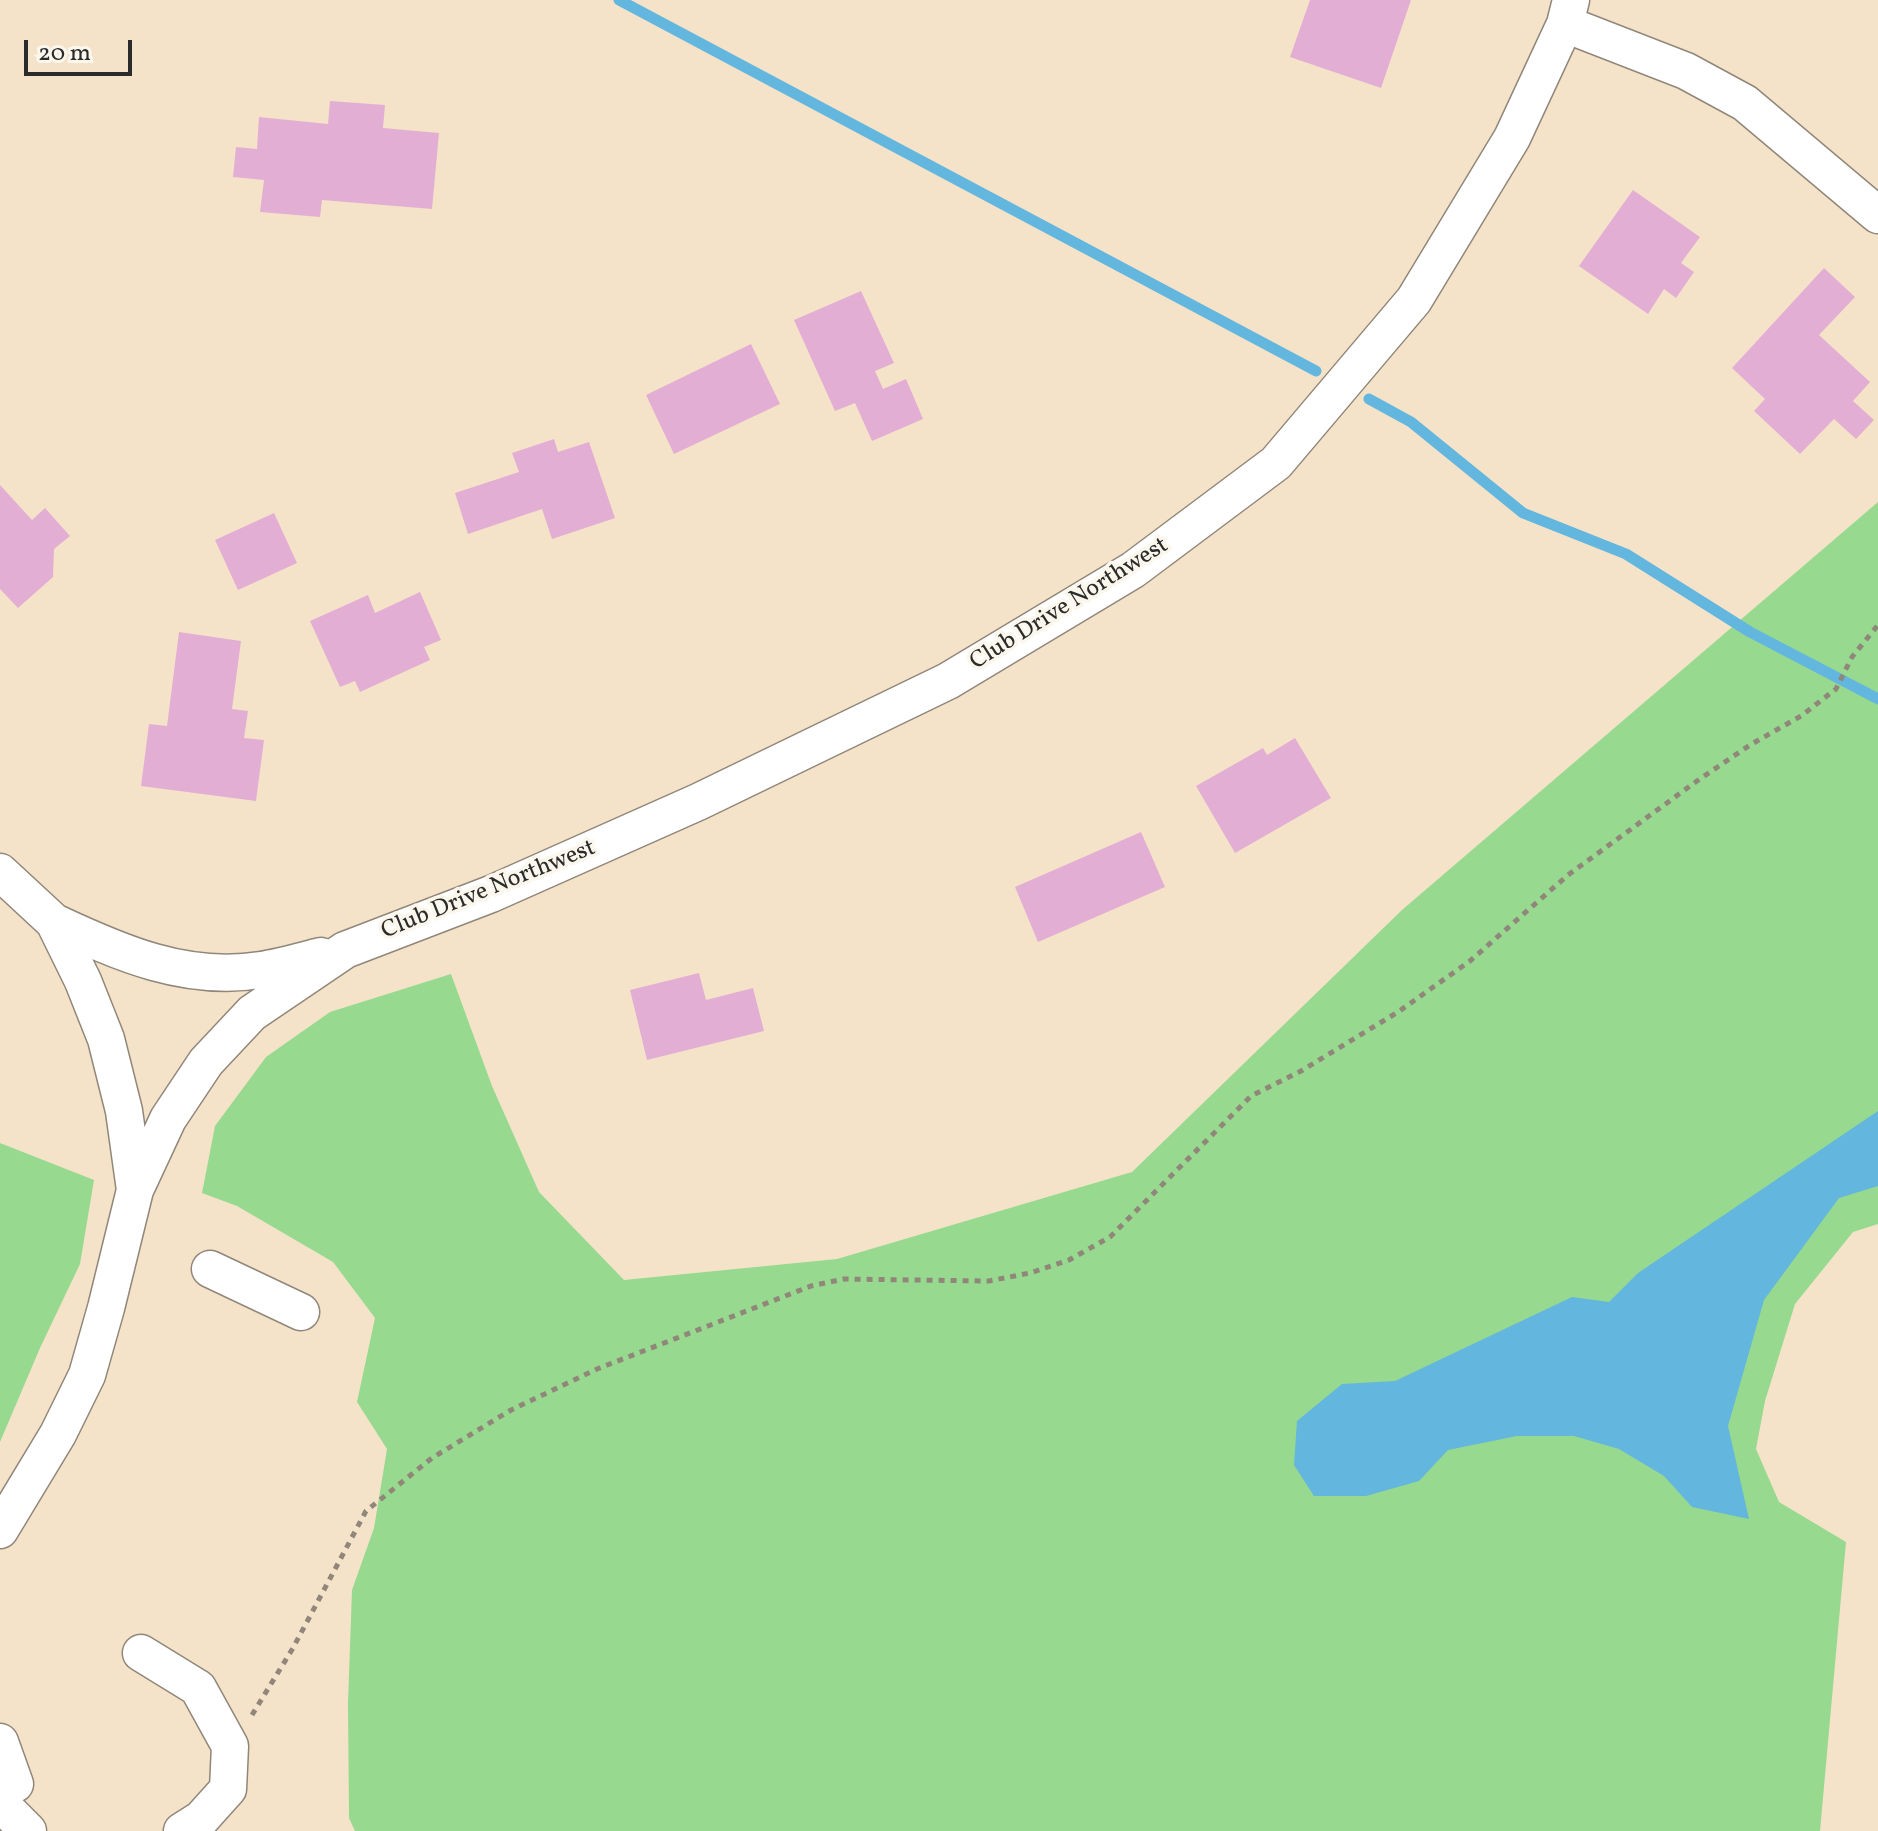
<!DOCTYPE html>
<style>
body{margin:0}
#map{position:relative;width:1878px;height:1831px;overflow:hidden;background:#f5e3c9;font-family:Vollkorn,serif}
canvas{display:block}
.scale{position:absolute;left:24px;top:40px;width:108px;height:36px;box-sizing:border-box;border:4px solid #2b2b2b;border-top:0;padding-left:10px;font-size:24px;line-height:28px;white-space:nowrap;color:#2b2b2b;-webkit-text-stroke:6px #fbf7ec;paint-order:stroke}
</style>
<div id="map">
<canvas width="1878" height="1831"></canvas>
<div class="scale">20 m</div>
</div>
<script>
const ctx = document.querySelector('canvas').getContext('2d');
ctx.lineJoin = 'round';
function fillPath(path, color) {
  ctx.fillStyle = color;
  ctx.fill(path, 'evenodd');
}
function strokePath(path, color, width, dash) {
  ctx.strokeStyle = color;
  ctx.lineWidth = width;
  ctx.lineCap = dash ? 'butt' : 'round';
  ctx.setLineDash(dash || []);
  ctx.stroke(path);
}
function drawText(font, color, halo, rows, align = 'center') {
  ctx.font = font + ' Vollkorn,serif';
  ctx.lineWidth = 7;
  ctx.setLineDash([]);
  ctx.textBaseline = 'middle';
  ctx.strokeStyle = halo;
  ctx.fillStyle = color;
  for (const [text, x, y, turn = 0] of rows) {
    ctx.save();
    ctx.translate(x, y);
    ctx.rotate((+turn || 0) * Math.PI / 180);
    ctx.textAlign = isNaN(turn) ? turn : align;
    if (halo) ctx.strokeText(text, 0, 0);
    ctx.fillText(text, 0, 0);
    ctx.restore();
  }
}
const green = new Path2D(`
 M1878,502V1224L1853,1232L1795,1304L1765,1401L1756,1449L1779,1502L1846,1542L1820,1831H355L349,1818L348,1703L352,1590L374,1528L387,1449L357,1402L375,1318L333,1262L237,1206L202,1193L215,1126L266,1057L330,1012L451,974L492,1086L539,1192L624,1280L837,1259L1132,1172L1402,910Z
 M0,1143L94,1180L80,1264L40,1348L0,1442Z`);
const water = new Path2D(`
 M1878,1111V1186L1839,1198L1764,1300L1728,1426L1749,1519L1692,1507L1664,1476L1619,1449L1574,1436H1517L1448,1450L1419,1481L1366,1496H1314L1294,1465L1297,1421L1342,1384L1395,1381L1572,1297L1609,1302L1638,1273Z`);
const stream = new Path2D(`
 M619,0L1316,371
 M1369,399L1411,422L1523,513L1626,554L1750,632L1878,699`);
const building = new Path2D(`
 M1310,0H1411L1381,88L1290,57Z
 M330,101L385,105L383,128L439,133L432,209L322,200L320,217L260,212L264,180L233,177L236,147L257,149L259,117L328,124Z
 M1633,190L1700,237L1681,263L1694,272L1676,298L1664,289L1648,314L1579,266Z
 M1824,268L1855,297L1819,335L1870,382L1853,401L1874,420L1856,439L1834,419L1800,454L1754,411L1765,399L1732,368Z
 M861,291L894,363L875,371L883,389L906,379L923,419L872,441L855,403L835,411L794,320Z
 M751,344L780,404L674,454L646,395Z
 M554,439L558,452L589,442L615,518L552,539L542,509L468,534L455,493L519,472L512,453Z
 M0,485L32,520L45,508L70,536L54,549L53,577L18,608L0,589Z
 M274,513L297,563L238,590L215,540Z
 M420,592L441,640L424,647L430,660L360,692L355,681L340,687L310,621L368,595L375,613Z
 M179,632L241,641L232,709L248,711L244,738L264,740L256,801L141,786L149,724L167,726Z
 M1295,738L1331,798L1235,853L1196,786L1263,748L1267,755Z
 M1141,832L1165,887L1038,942L1015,887Z
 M699,973L706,1000L753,988L764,1031L647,1060L630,990Z`);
const path = new Path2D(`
 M252,1715L293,1648L366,1511L432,1458L511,1410L597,1369L811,1286L844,1279L989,1281L1030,1273L1069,1260L1110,1237L1251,1096L1301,1071L1398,1012L1470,961L1568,875L1697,781L1750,745L1801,716L1836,689L1852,657L1878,625`);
const minor = new Path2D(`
 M1565,24L1686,71L1745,103L1878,215
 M0,872L54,922L83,981L106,1039L124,1111L135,1190L106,1308L87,1375L58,1434L0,1530
 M54,922C120,953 186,982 261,970C281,967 301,961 321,956
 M135,1190L168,1119L206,1062L252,1013L345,950L491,894L698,802L948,681L1133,570L1276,463L1414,300L1512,138L1565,24L1571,0
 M210,1269L301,1312
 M141,1653L198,1688L230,1746L228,1789L201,1819L182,1831
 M0,1742L15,1784
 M0,1803L28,1831`);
const streetNames = [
 ["Club Drive Northwest",1070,605,-32],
 ["Club Drive Northwest",489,891,-22]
];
fillPath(green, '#97d98f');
fillPath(water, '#63b6de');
strokePath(stream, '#63b6de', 11);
fillPath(building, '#e3aed4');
strokePath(minor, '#90877a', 39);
strokePath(path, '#90877a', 5, [6, 6]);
strokePath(minor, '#fff', 36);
drawText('24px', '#2b2b2b', '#fbf7ec', streetNames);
</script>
